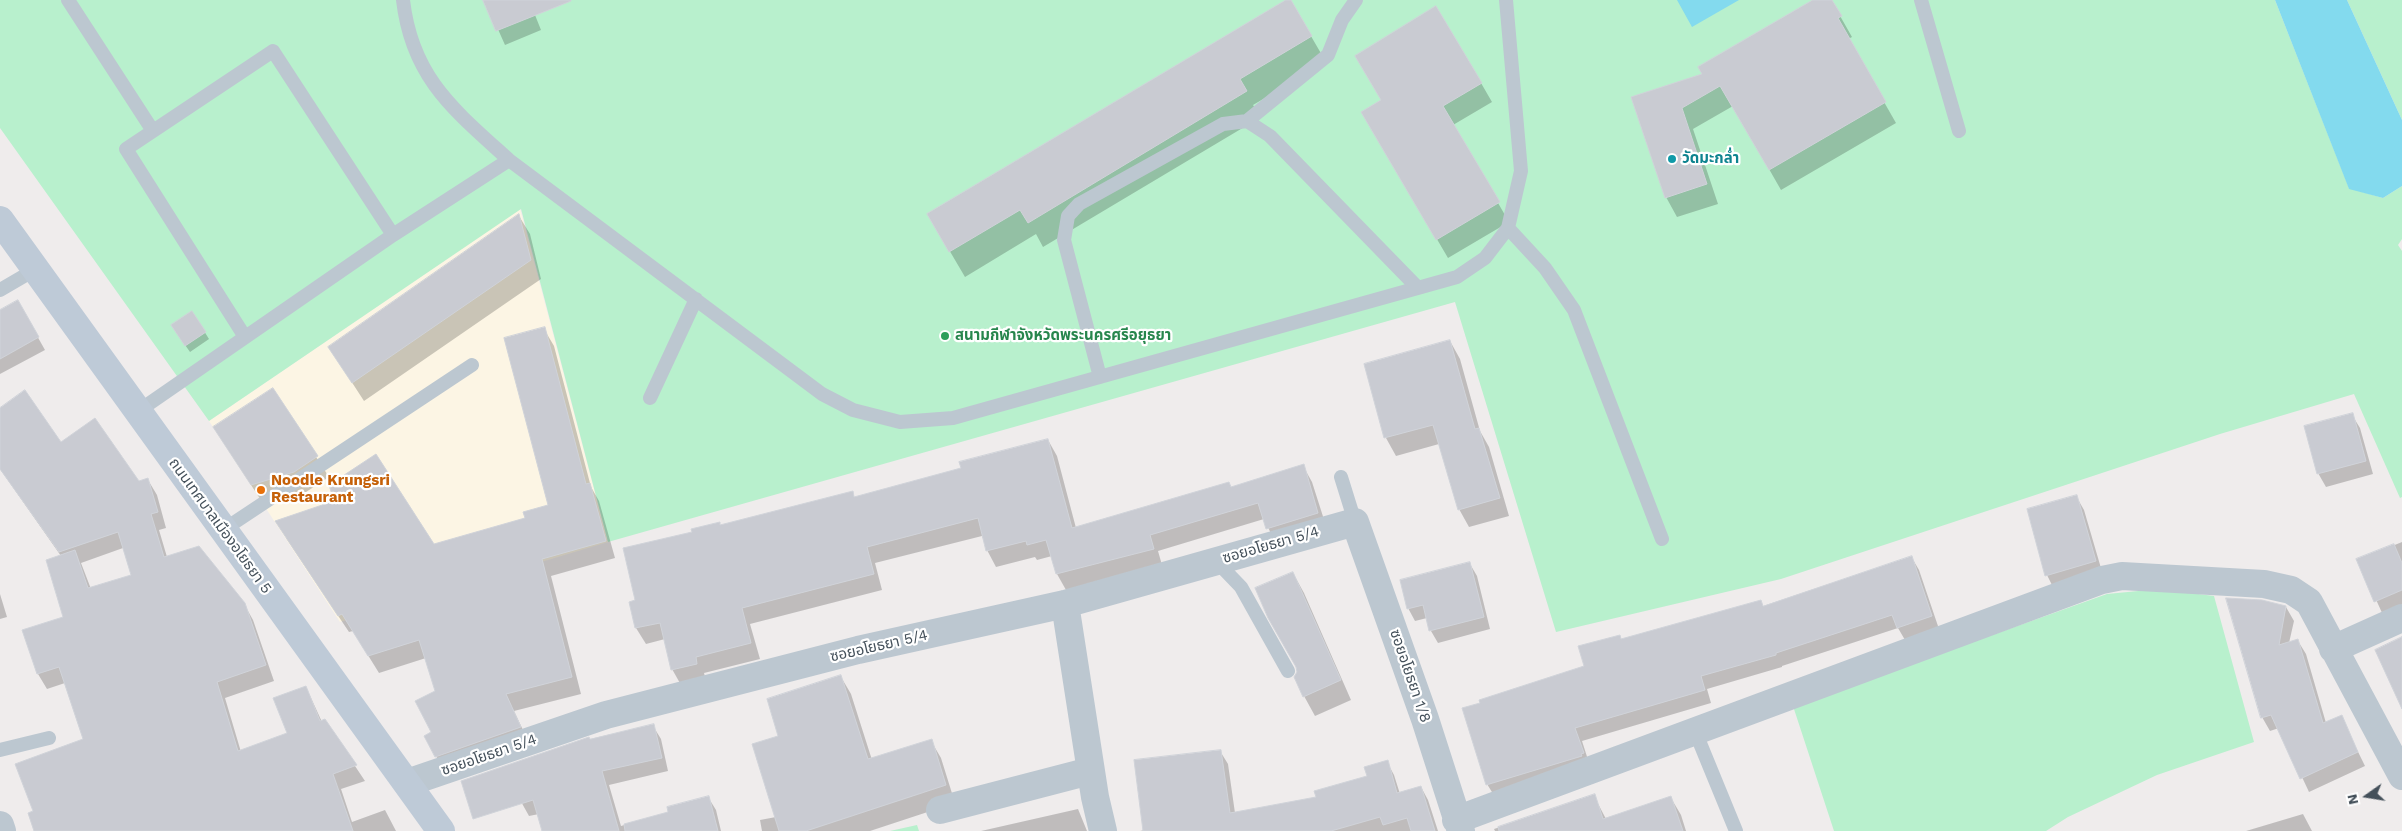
<!DOCTYPE html>
<meta charset="utf-8">
<style>
body{margin:0}
#map{position:relative;width:2402px;height:831px;overflow:hidden;background:#efecec;font-family:"Work Sans",sans-serif}
canvas{display:block}
.north{position:absolute;left:2342px;top:771px;width:50px;height:50px;-webkit-text-stroke:4px #fff;paint-order:stroke;rotate:257deg;font-size:14px;font-weight:700;line-height:20px;text-align:center;color:#44505a}
.north::after{content:'';display:block;margin:auto;width:18px;height:22px;background:#44505a;clip-path:polygon(50% 0,100% 100%,50% 72%,0 100%)}
</style>
<div id="map">
<canvas width="2402" height="831"></canvas>
<div class="north">N</div>
</div>
<script>
const ctx = document.querySelector('canvas').getContext('2d');
ctx.lineJoin = 'round';
function fillPath(path, color) {
  ctx.fillStyle = color;
  ctx.fill(path, 'evenodd');
}
function strokePath(path, color, width, dash) {
  ctx.strokeStyle = color;
  ctx.lineWidth = width;
  ctx.lineCap = dash ? 'butt' : 'round';
  ctx.setLineDash(dash || []);
  ctx.stroke(path);
}
function drawText(font, color, halo, rows, align = 'center') {
  ctx.font = font + ' "Work Sans","Noto Sans Thai",sans-serif';
  ctx.lineWidth = 4.5;
  ctx.setLineDash([]);
  ctx.textBaseline = 'middle';
  ctx.strokeStyle = halo;
  ctx.fillStyle = color;
  for (const [text, x, y, turn = 0] of rows) {
    ctx.save();
    ctx.translate(x, y);
    ctx.rotate((+turn || 0) * Math.PI / 180);
    ctx.textAlign = isNaN(turn) ? turn : align;
    if (halo) ctx.strokeText(text, 0, 0);
    ctx.fillText(text, 0, 0);
    ctx.restore();
  }
}
const commercial = new Path2D(`
 M520,209L608,542L340,622L209,421Z`);
const green = new Path2D(`
 M0,0H2275L2349,188L2383,198L2402,186V239L2398,245L2402,251V497L2400,498L2354,394L2220,434L1781,579L1556,632L1455,302L608,542L521,209L209,421L0,128Z
 M2347,0H2402V120Z
 M2159,589L2214,596L2254,742L2157,775L2068,817L2046,831H1834L1793,706L2107,594Z
 M917,825L919,831H890Z`);
const water = new Path2D(`
 M1677,0H1739L1692,27Z
 M2275,0H2347L2402,120V186L2383,198L2349,189Z`);
const shadow = new Path2D(`
 M485,0H529L541,30L505,45Z
 M1290,0L1326,62L1253,105L1261,117L1043,247L1036,234L965,277L928,214Z
 M1816,0H1831L1852,37L1848,39L1896,123L1781,190L1733,106L1693,129L1718,204L1677,217L1666,197L1633,98L1704,74Z
 M1481,83L1492,102L1453,125L1509,222L1448,258L1363,113L1383,101Z
 M519,216L530,234L541,279L364,401L329,347Z
 M18,302L45,350L0,374V311Z
 M192,312L209,339L190,352L176,332Z
 M544,329L554,346L591,487L599,501L615,558L551,576L581,694L514,711L530,745L445,774L436,756L433,733L436,692L426,658L379,673L353,631L349,632L286,538L433,546L526,518L549,506Z
 M1450,341L1460,359L1480,431L1489,447L1509,516L1469,527L1459,509L1439,444L1396,456L1386,438L1365,365Z
 M272,389L329,477L306,492L264,505L214,428Z
 M0,409L61,444L139,482L148,480L157,495L166,528L159,530L167,557L244,604L253,620L274,681L225,698L241,752L288,734L306,687L322,722L325,721L365,781L341,789L352,822L385,810L396,831H35V812L85,739L65,683L47,689L38,674L24,631L65,618L61,556L0,469ZM123,548L132,576L91,589L81,563Z
 M2352,415L2360,428L2373,474L2326,487L2318,473Z
 M1048,440L1057,456L1076,528L1231,488L1303,466L1312,482L1327,529L1276,544L1264,519L1158,551L1162,565L1066,590L1057,574L1052,556L1037,560L1035,557L996,567L987,550L982,536L875,563L882,590L750,624L760,659L704,673L706,680L681,685L672,669L665,639L646,644L636,628L631,603L637,601L694,533L719,523L721,526L852,493L855,498L962,469Z
 M2076,496L2084,510L2103,575L2054,589L2047,575Z
 M2402,542V607L2383,615L2358,560Z
 M1912,558L1919,570L1939,629L1905,640L1898,628L1782,666V667L1707,689L1711,703L1582,741L1590,766L1495,797L1487,784L1585,667L1621,640L1763,607Z
 M1470,564L1477,576L1490,629L1438,643L1431,631L1427,618L1415,621L1408,608Z
 M1293,573L1304,593L1351,700L1315,716L1304,696Z
 M0,594L7,617L0,619Z
 M2286,607L2294,621L2289,643L2298,641L2306,654L2326,723L2341,717L2365,766L2309,792L2279,728L2270,731L2262,717Z
 M841,677L851,694L872,760L931,741L941,758L955,803L870,831H762L760,820L776,817Z
 M653,726L661,739L668,771L609,785L621,826L669,812L708,797L716,810L721,831H544L539,814L529,816L519,798L590,741Z
 M1220,751L1228,764L1235,813L1318,798L1368,777L1387,762L1394,775L1400,794L1421,787L1428,800L1438,831H1140L1145,830Z
 M1594,796L1606,819L1671,798L1681,815L1686,831H1495L1494,829Z
 M1078,809L1087,831H981Z
 M2303,814L2312,831H2246Z`);
const building = new Path2D(`
 M483,0H571V1L496,31Z
 M1286,0H1291L1312,36L1240,79L1247,91L1028,223L1020,210L949,252L927,214Z
 M1813,0H1832L1842,16L1838,18L1886,102L1769,170L1720,86L1682,108L1707,184L1665,198L1631,97L1702,74L1698,67Z
 M1436,6L1482,83L1443,106L1500,202L1436,240L1361,112L1381,100L1355,56Z
 M519,214L531,260L352,383L328,347Z
 M18,300L39,337L0,359V310Z
 M192,311L206,332L185,346L171,325Z
 M545,327L586,484L590,483L606,541L542,559L572,677L506,694L521,727L435,757L424,736L431,732L415,701L435,691L419,640L368,656L342,614L338,616L275,521L334,501L329,485L376,454L434,544L525,518L523,512L548,505L504,338Z
 M1450,340L1475,429L1479,428L1500,498L1458,510L1433,425L1384,438L1364,364Z
 M273,388L318,456L294,472L251,485L213,427Z
 M25,390L61,442L95,418L139,481L148,478L158,512L151,514L164,557L199,546L245,603L266,665L217,682L238,751L287,733L273,698L306,686L320,721L325,719L357,765L333,774L353,831H34L28,813L33,811L15,764L83,739L59,667L37,674L22,630L63,617L46,560L75,550L88,588L131,575L118,532L59,552L0,469V408Z
 M2353,413L2366,461L2317,474L2304,426Z
 M1048,439L1072,528L1229,482L1231,487L1304,464L1318,513L1266,529L1258,503L1150,535L1154,549L1056,574L1046,540L1027,545L1026,541L986,551L978,518L867,547L874,574L742,608L751,643L696,657L697,664L671,670L660,623L635,628L629,602L635,600L623,548L692,532L691,529L720,522V525L853,491L854,497L961,468L959,462Z
 M2077,495L2096,561L2045,576L2027,509Z
 M2394,544L2402,563V590L2374,602L2356,559Z
 M1912,556L1932,616L1897,628L1892,615L1776,653V655L1701,676L1705,690L1575,728L1584,753L1581,754L1582,756L1486,785L1462,708L1480,703L1479,700L1584,666L1578,646L1620,635L1621,639L1761,600L1763,606Z
 M1470,562L1484,617L1429,631L1423,605L1407,609L1400,580Z
 M1293,572L1341,680L1303,697L1294,677L1297,672L1296,667L1268,618L1255,588Z
 M2226,598L2262,600L2286,606L2279,645L2298,639L2323,723L2342,715L2358,752L2300,779L2271,715L2261,718Z
 M2402,637V709L2375,650Z
 M841,675L868,759L932,739L946,785L806,831H779L752,744L778,736L767,699Z
 M654,724L662,758L602,771L619,831H542L533,800L473,819L461,781L589,737L590,739Z
 M1221,750L1230,813L1316,797L1314,791L1367,776L1364,767L1388,760L1397,793L1421,786L1435,831H1411L1407,818L1383,825L1380,817L1331,831H1143L1134,760Z
 M1595,794L1603,819L1671,796L1683,831H1499L1498,827Z
 M709,796L718,831H625L624,824L668,812L667,807Z`);
const lane = new Path2D(`
 M68,0L153,131
 M403,0C412,78 454,110 509,160L822,394L853,410L900,422L953,418L1457,277L1485,258L1508,228L1521,171L1506,0
 M1921,0L1959,131
 M1247,121L1328,55L1342,20L1356,0
 M1508,228L1545,268L1574,310L1662,539
 M0,290L36,269
 M245,337L126,149L273,51L393,235
 M1100,377L1064,240L1068,216L1079,204L1223,124L1247,121L1270,136L1417,287
 M650,398L696,299
 M137,412L393,235L509,160
 M1341,477L1355,522
 M223,530L472,365
 M1216,561L1241,587L1288,671
 M1695,731L1736,831
 M0,750L49,738`);
const street = new Path2D(`
 M1065,604L1095,797L1103,831
 M2333,649L2402,618
 M407,783L606,715L858,650L1065,604L1355,522L1425,719L1461,831
 M940,810L1090,771
 M1456,820L2102,580L2122,576L2264,584L2291,590L2309,602L2402,776
 M0,825L2,831`);
const secondary = new Path2D(`
 M0,220L441,831`);
const markers = [
 [1672,159,5,"#0f9aa8"],
 [945,336,5,"#2e9e5b"],
 [261,490,5,"#e8710a"]
];
const cultureNames = [
 ["วัดมะกล่ำ",1682,159]
];
const leisureNames = [
 ["สนามกีฬาจังหวัดพระนครศรีอยุธยา",955,336]
];
const foodNames = [
 ["Noodle Krungsri",271,481],
 ["Restaurant",271,498]
];
const streetNames = [
 ["ถนนเทศบาลเมืองอโยธยา 5",220,526,54],
 ["ซอยอโยธยา 5/4",1271,545,-16],
 ["ซอยอโยธยา 5/4",879,646,-13],
 ["ซอยอโยธยา 1/8",1410,676,71],
 ["ซอยอโยธยา 5/4",489,755,-19]
];
fillPath(commercial, '#fcf5e4');
fillPath(green, '#b8f0cd');
fillPath(water, '#83daee');
fillPath(shadow, '#0003');
fillPath(building, '#c9cbd2');
strokePath(building, '#d0d3d9', 1);
strokePath(lane, '#bcc7d0', 14);
strokePath(street, '#bcc7d0', 28);
strokePath(secondary, '#becad7', 28);
for (const [x, y, r, color] of markers) {
  const dot = new Path2D();
  dot.arc(x, y, r, 0, 2 * Math.PI);
  ctx.fillStyle = color;
  ctx.fill(dot);
  strokePath(dot, '#fff', 2);
}
drawText('bold 15px', '#0d838f', '#fff', cultureNames, 'left');
drawText('bold 15px', '#27864d', '#fff', leisureNames, 'left');
drawText('bold 15px', '#c56008', '#fff', foodNames, 'left');
drawText('15px', '#44505a', '#fff', streetNames);
</script>
